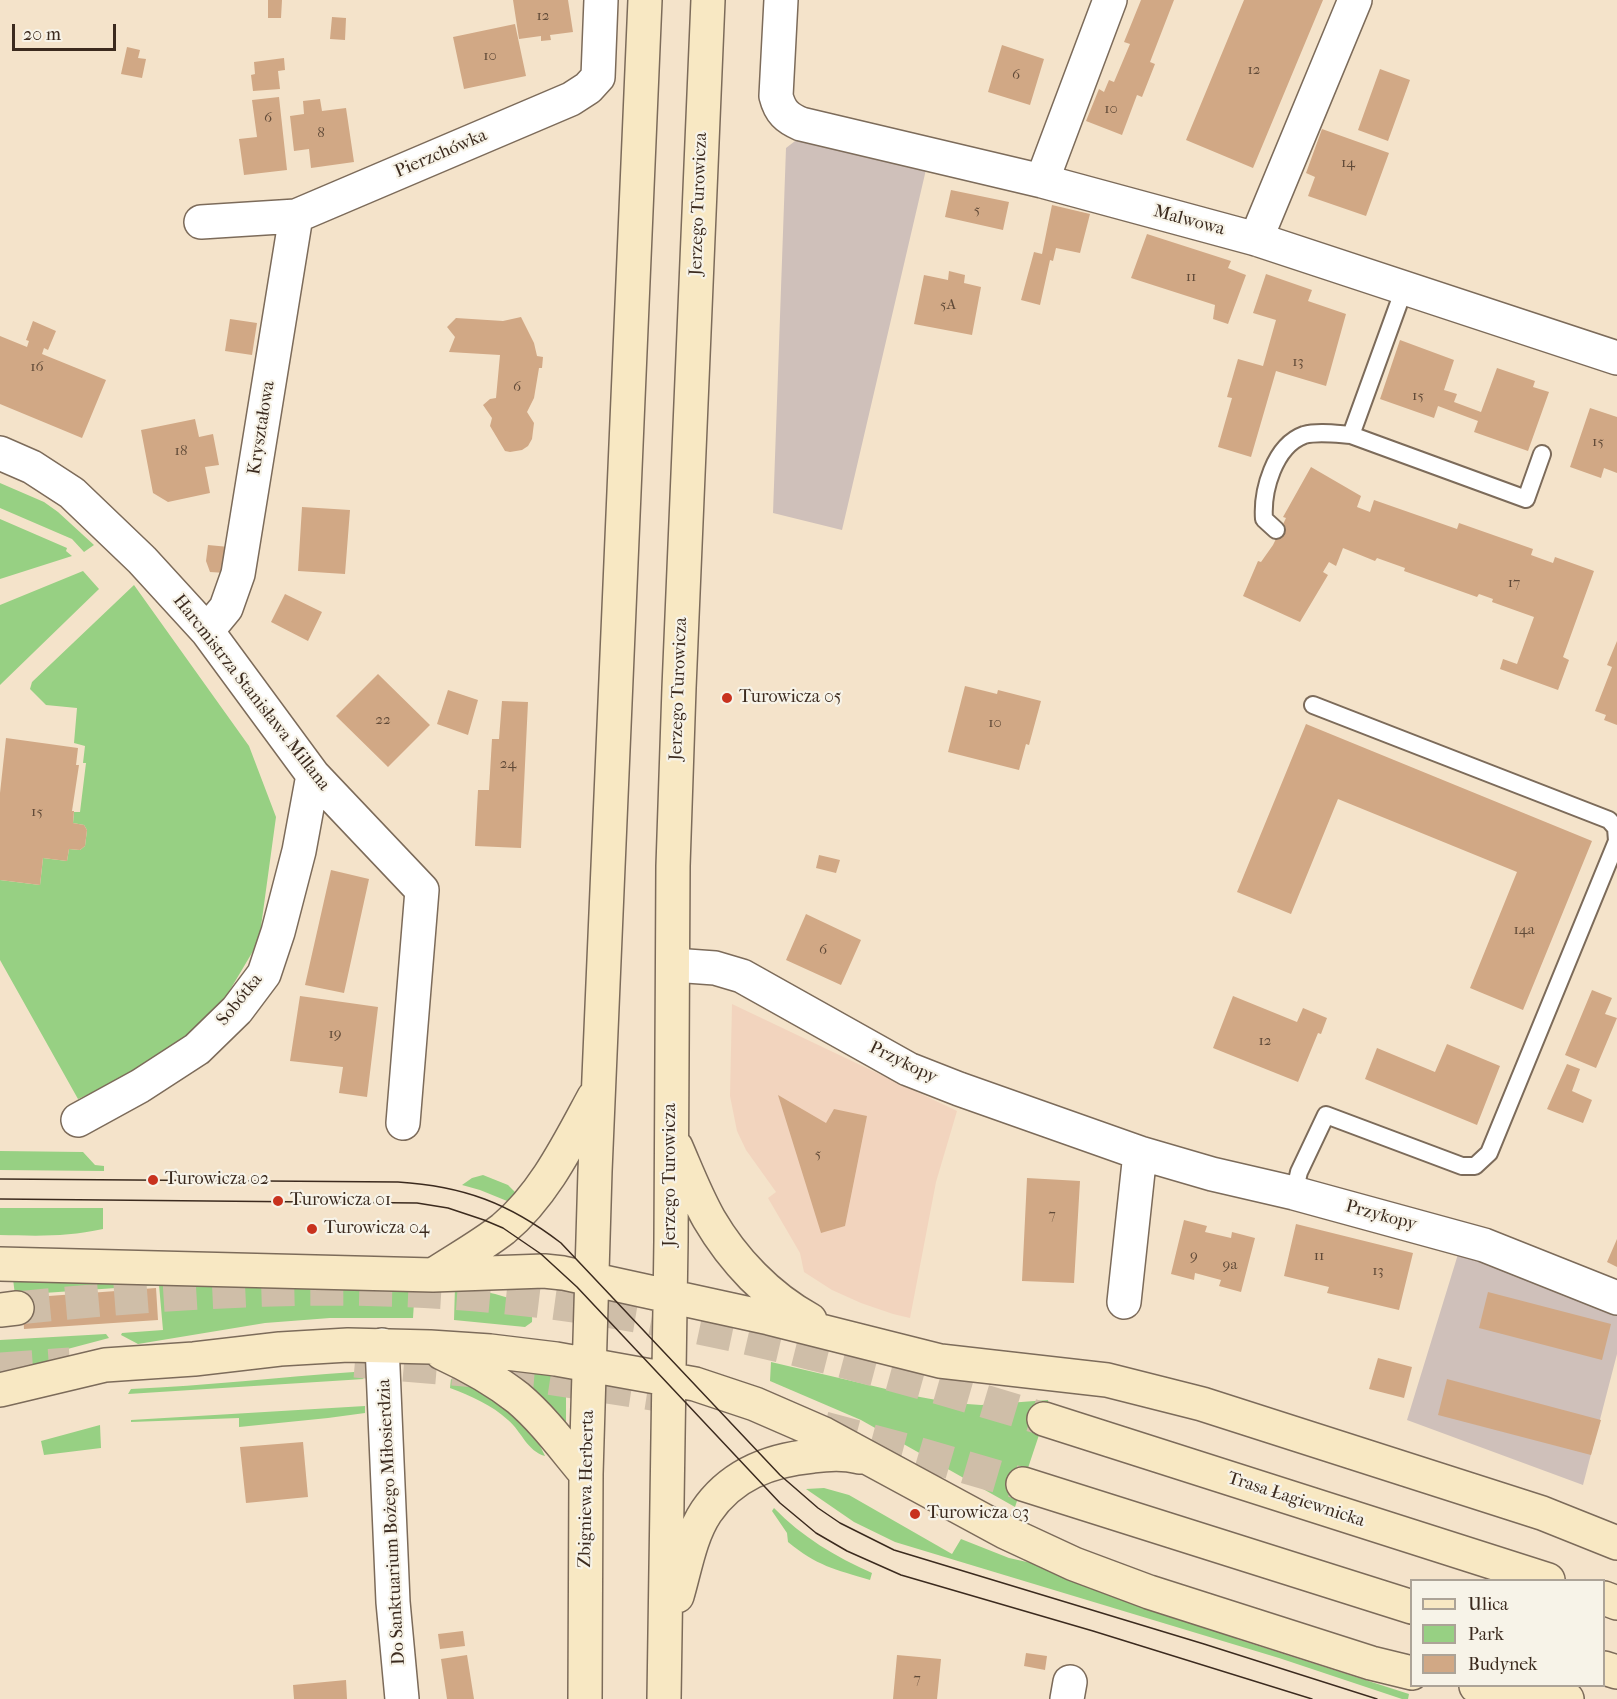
<!DOCTYPE html>
<meta charset="utf-8">
<style>
body{margin:0}
#map{position:relative;width:1617px;height:1699px;overflow:hidden;background:#f4e3ca;font-family:"IM FELL French Canon",serif}
canvas{display:block}
.legend{position:absolute;left:1410px;top:1579px;width:195px;height:108px;box-sizing:border-box;background:#f7f3e8;border:2px solid #aca397;margin:0;padding:8px 10px;list-style:none;font-size:18px;color:#3b2a1e}
.legend li{display:flex;align-items:center;gap:12px;height:30px}
.legend b{width:30px;border:2px solid #aca397}
.scale{position:absolute;left:12px;top:24px;width:104px;height:27px;box-sizing:border-box;border:3px solid #3b2a1e;border-top:0;padding-left:8px;font-size:18px;line-height:21px;white-space:nowrap;color:#3b2a1e;-webkit-text-stroke:4px #f7f3e8;paint-order:stroke}
</style>
<div id="map">
<canvas width="1617" height="1699"></canvas>
<ul class="legend">
<li><b style="height:8px;background:#f8e8c3"></b>Ulica</li>
<li><b style="height:16px;background:#97d083"></b>Park</li>
<li><b style="height:16px;background:#d1a885"></b>Budynek</li>
</ul>
<div class="scale">20 m</div>
</div>
<script>
const ctx = document.querySelector('canvas').getContext('2d');
ctx.lineJoin = 'round';
function fillPath(path, color) {
  ctx.fillStyle = color;
  ctx.fill(path, 'evenodd');
}
function strokePath(path, color, width, dash) {
  ctx.strokeStyle = color;
  ctx.lineWidth = width;
  ctx.lineCap = dash ? 'butt' : 'round';
  ctx.setLineDash(dash || []);
  ctx.stroke(path);
}
function drawText(font, color, halo, rows, align = 'center') {
  ctx.font = font + ' "IM FELL French Canon",serif';
  ctx.lineWidth = 4.5;
  ctx.setLineDash([]);
  ctx.textBaseline = 'middle';
  ctx.strokeStyle = halo;
  ctx.fillStyle = color;
  for (const [text, x, y, turn = 0] of rows) {
    ctx.save();
    ctx.translate(x, y);
    ctx.rotate((+turn || 0) * Math.PI / 180);
    ctx.textAlign = isNaN(turn) ? turn : align;
    if (halo) ctx.strokeText(text, 0, 0);
    ctx.fillText(text, 0, 0);
    ctx.restore();
  }
}
const built = new Path2D(`
 M732,1004L957,1111L936,1182L910,1318L893,1314L861,1303L832,1290L804,1272L800,1253L768,1198L776,1192L746,1150L737,1131L730,1096Z`);
const industrial = new Path2D(`
 M799,138L928,161L842,530L773,513L786,148Z
 M1459,1251L1617,1314V1354L1583,1485L1407,1420Z`);
const green = new Path2D(`
 M0,483L44,502L58,512L94,545L84,552L72,539L0,508Z
 M0,519L67,548L66,551L72,556L0,579Z
 M83,571L99,589L0,685V605Z
 M134,585L249,746L276,817L259,941L227,995L175,1049L124,1079L78,1099L0,960V880L40,885L43,858L67,861L69,849L80,850L85,846L87,830L84,825L73,823L74,812H80L86,763H83L85,746L74,743L77,708L46,705L30,689L32,682Z
 M0,1151L83,1152L95,1165L104,1166V1171L0,1170Z
 M483,1175L508,1185L519,1196L512,1203L480,1190L462,1185L472,1178Z
 M0,1208H103V1229C66,1237 38,1236 0,1235Z
 M13,1279L415,1286L413,1318H330L265,1323L138,1344L121,1335L122,1333L163,1330L159,1285L15,1295Z
 M455,1287C472,1289 538,1297 532,1322L525,1327L454,1320Z
 M106,1334L109,1338L60,1351L51,1366L0,1381V1340Z
 M771,1362L920,1397L953,1403L981,1405L1048,1400L1049,1405L1015,1507L861,1420L770,1381Z
 M500,1365L566,1376V1425Z
 M354,1372L364,1379L128,1394L131,1389C206,1386 280,1377 354,1372Z
 M451,1379C491,1388 529,1418 545,1456C527,1451 522,1432 508,1420C492,1405 471,1396 450,1388Z
 M365,1406V1413L328,1418L239,1427V1418L131,1422V1420Z
 M100,1425L101,1448L44,1455L41,1441Z
 M824,1488L849,1495L952,1554L961,1539L1009,1558L1045,1566L1240,1630L1237,1639L1409,1694L1408,1699H1402L1279,1658L895,1542L854,1522L806,1489Z
 M774,1508C802,1537 836,1557 872,1573L870,1580C834,1569 817,1566 788,1542L787,1533L772,1511Z`);
const building = new Path2D(`
 M268,0H282L281,18H268Z
 M513,0H568L573,32L550,35L551,40L541,41V36L519,39Z
 M1141,0H1174L1150,62L1155,64L1142,97L1137,95L1122,135L1086,121L1099,89L1104,92L1109,80L1114,82L1130,44L1124,42Z
 M1244,0H1323L1253,168L1186,140Z
 M332,17L346,18L345,40L330,39Z
 M515,24L526,76L464,89L453,37Z
 M1002,45L1044,59L1030,105L988,92Z
 M127,47L140,50L138,58L146,59L142,78L121,74Z
 M284,58L285,70L278,71L280,89L253,91L251,75L255,74L254,62Z
 M1380,69L1410,80L1388,141L1358,130Z
 M279,97L287,170L244,175L239,139L257,137L252,100Z
 M320,99L322,111L346,108L354,162L311,168L309,149L294,151L290,116L304,114L303,101Z
 M1322,129L1389,153L1366,216L1308,196L1315,177L1306,173Z
 M951,190L1009,202L1003,230L945,217Z
 M1052,205L1090,214L1080,253L1056,248L1053,261L1050,260L1040,305L1021,300L1034,252L1042,254Z
 M1147,234L1231,261L1228,268L1246,275L1228,324L1213,319L1215,305L1131,278Z
 M949,271L965,275L964,283L981,287L972,335L914,324L924,275L948,280Z
 M1266,274L1312,290L1308,301L1346,314L1326,386L1276,371L1251,457L1218,447L1232,398L1227,397L1238,359L1263,366L1276,320L1253,313Z
 M521,317L534,343L537,356L543,357L542,368H539L534,398L527,412L534,423L532,439L528,446L522,450L510,452L505,451L490,426L492,418L483,405L490,399L496,398L500,355L449,352L455,337L447,327L456,318L503,321Z
 M230,319L257,323L252,355L225,351Z
 M33,321L56,331L48,350L44,348L42,354L106,380L82,438L0,404V336L27,347L29,341L26,340Z
 M1400,340L1454,360L1444,390L1457,394L1454,402L1481,412L1497,368L1535,381L1533,387L1549,392L1528,451L1474,432L1478,421L1438,406L1434,418L1380,399Z
 M1590,408L1617,417V473L1604,468L1601,478L1570,467Z
 M195,419L199,437L213,434L219,465L205,467L210,493L168,502L153,493L141,430Z
 M1311,467L1361,496L1357,507L1370,512L1374,500L1457,529L1459,523L1533,549L1531,555L1553,563L1555,557L1594,571L1563,657L1569,660L1558,690L1500,669L1503,659L1517,664L1534,617L1492,602L1493,599L1479,594L1477,597L1404,571L1405,568L1377,558L1375,561L1343,548L1336,566L1329,562L1323,572L1328,575L1300,622L1243,596L1258,561L1261,562L1273,545L1286,518L1283,517Z
 M302,507L350,510L345,574L298,571Z
 M208,545L229,547L226,573L210,572L206,561Z
 M285,594L322,612L308,641L271,622Z
 M1617,641V725L1604,720L1606,715L1595,711L1612,667L1607,665Z
 M378,674L430,725L388,767L336,716Z
 M965,686L997,694L998,690L1041,701L1029,745L1026,744L1019,770L948,752Z
 M448,690L478,700L468,735L437,724Z
 M502,701L528,702L521,848L475,846L478,790H489L492,739H499Z
 M1306,724L1592,841L1523,1010L1470,988L1517,872L1338,799L1291,914L1237,892Z
 M6,738L78,748L76,765H79L72,811H74L73,823L84,825L87,830L85,846L80,850L69,849L67,861L43,858L40,885L0,880V793Z
 M819,855L840,860L836,873L816,868Z
 M331,870L369,879L344,993L305,985Z
 M806,914L861,940L841,985L786,960Z
 M1592,990L1612,998L1605,1014L1617,1018L1596,1068L1565,1055Z
 M300,996L378,1007L367,1097L339,1093L343,1067L290,1061Z
 M1233,996L1297,1022L1303,1008L1327,1018L1321,1034L1318,1033L1298,1082L1213,1048Z
 M1447,1044L1500,1066L1477,1125L1365,1079L1377,1048L1435,1072Z
 M1567,1064L1580,1069L1572,1091L1592,1100L1583,1123L1547,1109Z
 M778,1095L826,1123L834,1109L867,1116L845,1226L821,1233Z
 M1027,1178L1080,1181L1074,1283L1022,1281Z
 M1184,1220L1207,1226L1205,1232L1231,1238L1232,1232L1255,1238L1241,1292L1219,1286L1221,1280L1195,1273L1194,1280L1171,1274Z
 M1296,1224L1413,1253L1399,1310L1327,1293L1329,1287L1284,1276Z
 M1617,1239V1267L1607,1262Z
 M156,1288L158,1320L24,1329L22,1298Z
 M1488,1292L1611,1324L1602,1360L1479,1328Z
 M1378,1358L1412,1367L1404,1398L1369,1389Z
 M1447,1379L1601,1420L1591,1455L1438,1415Z
 M303,1442L308,1497L246,1503L240,1447Z
 M463,1631L465,1646L440,1649L438,1634Z
 M1026,1653L1047,1656L1045,1670L1024,1666Z
 M467,1655L474,1699H447L441,1659Z
 M897,1655L941,1659L937,1699H893Z
 M346,1680L347,1699H294L293,1685Z`);
const secondaryTunnel = new Path2D(`
 M17,1308C177,1292 337,1281 498,1297C684,1315 866,1365 1044,1419
 M355,1361L535,1376L685,1399
 M0,1369L70,1364
 M824,1428L910,1451L1023,1484`);
const lane = new Path2D(`
 M1404,289L1351,435L1526,499L1542,454
 M1276,530L1264,519C1262,491 1274,446 1304,435C1318,431 1337,434 1351,435
 M1294,1193L1299,1172L1326,1115L1462,1166H1475L1489,1153L1617,841L1616,828L1609,820L1313,705`);
const street = new Path2D(`
 M781,0L776,96C780,112 787,118 801,124L1042,181L1256,239L1617,358
 M1042,181L1110,0
 M201,222L296,216L571,99L588,88L598,77L601,0
 M1256,239L1355,0
 M0,453L32,467L72,493L142,560L207,631L313,775L422,890L403,1123
 M207,631L226,608L238,574L296,216
 M673,965L715,968L742,976L908,1069L959,1089L1140,1153L1212,1174L1294,1193L1484,1245L1617,1298
 M78,1120L140,1086L197,1049L237,1010L264,974L278,932L299,851L313,775
 M1124,1302L1140,1153
 M382,1345L393,1602L402,1699
 M1067,1699L1070,1682`);
const secondary = new Path2D(`
 M676,1147C686,1170 696,1196 709,1219C733,1260 768,1297 810,1320
 M0,1264L433,1275L544,1271L563,1273L769,1318L940,1361L1107,1380L1202,1404L1542,1513L1617,1543
 M433,1275C456,1260 481,1246 503,1229C544,1195 569,1143 594,1097
 M0,1310L17,1308
 M442,1353C468,1365 495,1380 518,1398C544,1420 564,1448 586,1474
 M0,1390L105,1365L194,1359L280,1349L348,1345L430,1347L490,1351L556,1359L695,1384L755,1404L824,1434L1005,1532L1074,1564L1149,1592L1371,1663L1412,1673
 M1044,1419L1548,1580
 M1023,1484L1412,1607
 M677,1596C685,1569 690,1536 706,1512C731,1475 769,1460 813,1456C827,1454 845,1453 859,1457
 M1604,1598L1617,1603
 M1604,1668L1617,1672
 M1476,1686L1567,1699
 M585,1699L586,1474L595,1171L645,0
 M664,1699L671,1241L673,866L679,688L708,0`);
const tram = new Path2D(`
 M0,1179L398,1182C463,1186 509,1203 561,1243L780,1475L818,1508L840,1523L894,1550L1204,1644L1377,1699
 M0,1199L417,1203L448,1208L484,1220L503,1228L541,1254L577,1287L780,1503L816,1533L847,1551L901,1575L1093,1631L1312,1699`);
const markers = [
 [727,698,6,"#c8321e"],
 [153,1180,6,"#c8321e"],
 [278,1201,6,"#c8321e"],
 [312,1229,6,"#c8321e"],
 [915,1514,6,"#c8321e"]
];
const numberNames = [
 ["12",543,16],
 ["10",490,56],
 ["12",1254,70],
 ["6",1016,75],
 ["10",1111,109],
 ["6",268,118],
 ["8",321,133],
 ["14",1348,163],
 ["5",977,210],
 ["11",1191,277],
 ["5A",948,305],
 ["13",1298,362],
 ["16",37,367],
 ["6",517,387],
 ["15",1418,396],
 ["15",1598,442],
 ["18",181,451],
 ["17",1514,583],
 ["22",383,720],
 ["10",995,723],
 ["24",508,764],
 ["15",37,812],
 ["14a",1524,930],
 ["6",823,950],
 ["19",335,1034],
 ["12",1265,1041],
 ["5",818,1154],
 ["7",1052,1215],
 ["9",1194,1256],
 ["11",1319,1256],
 ["9a",1230,1265],
 ["13",1378,1271],
 ["7",917,1679]
];
const streetNames = [
 ["Pierzchówka",441,154,-23],
 ["Jerzego Turowicza",699,204,-88],
 ["Malwowa",1189,221,15],
 ["Kryształowa",262,428,-81],
 ["Jerzego Turowicza",679,689,-88],
 ["Harcmistrza Stanisława Millana",251,693,52],
 ["Sobótka",240,1000,-51],
 ["Przykopy",903,1063,26],
 ["Jerzego Turowicza",671,1175,-90],
 ["Przykopy",1381,1216,15],
 ["Zbigniewa Herberta",587,1489,-89],
 ["Trasa Łagiewnicka",1296,1500,18],
 ["Do Sanktuarium Bożego Miłosierdzia",392,1522,-93]
];
const poiNames = [
 ["Turowicza 05",739,698],
 ["Turowicza 02",165,1180],
 ["Turowicza 01",290,1201],
 ["Turowicza 04",324,1229],
 ["Turowicza 03",927,1514]
];
fillPath(built, '#f2d4be');
fillPath(industrial, '#cfc0ba');
fillPath(green, '#97d083');
fillPath(building, '#d1a885');
strokePath(secondaryTunnel, '#cfbea8', 33, [33, 16]);
strokePath(lane, '#7c6b5a', 20);
strokePath(street, '#7c6b5a', 36);
strokePath(secondary, '#7c6b5a', 36);
strokePath(lane, '#fff', 16);
strokePath(street, '#fff', 33);
strokePath(secondary, '#f8e8c3', 33);
strokePath(tram, '#3b2a1e', 1.5);
for (const [x, y, r, color] of markers) {
  const dot = new Path2D();
  dot.arc(x, y, r, 0, 2 * Math.PI);
  ctx.fillStyle = color;
  ctx.fill(dot);
  strokePath(dot, '#f7f3e8', 2);
}
drawText('15px', '#604a38', null, numberNames);
drawText('18px', '#3b2a1e', '#f7f3e8', streetNames);
drawText('18px', '#3b2a1e', '#f7f3e8', poiNames, 'left');
</script>
